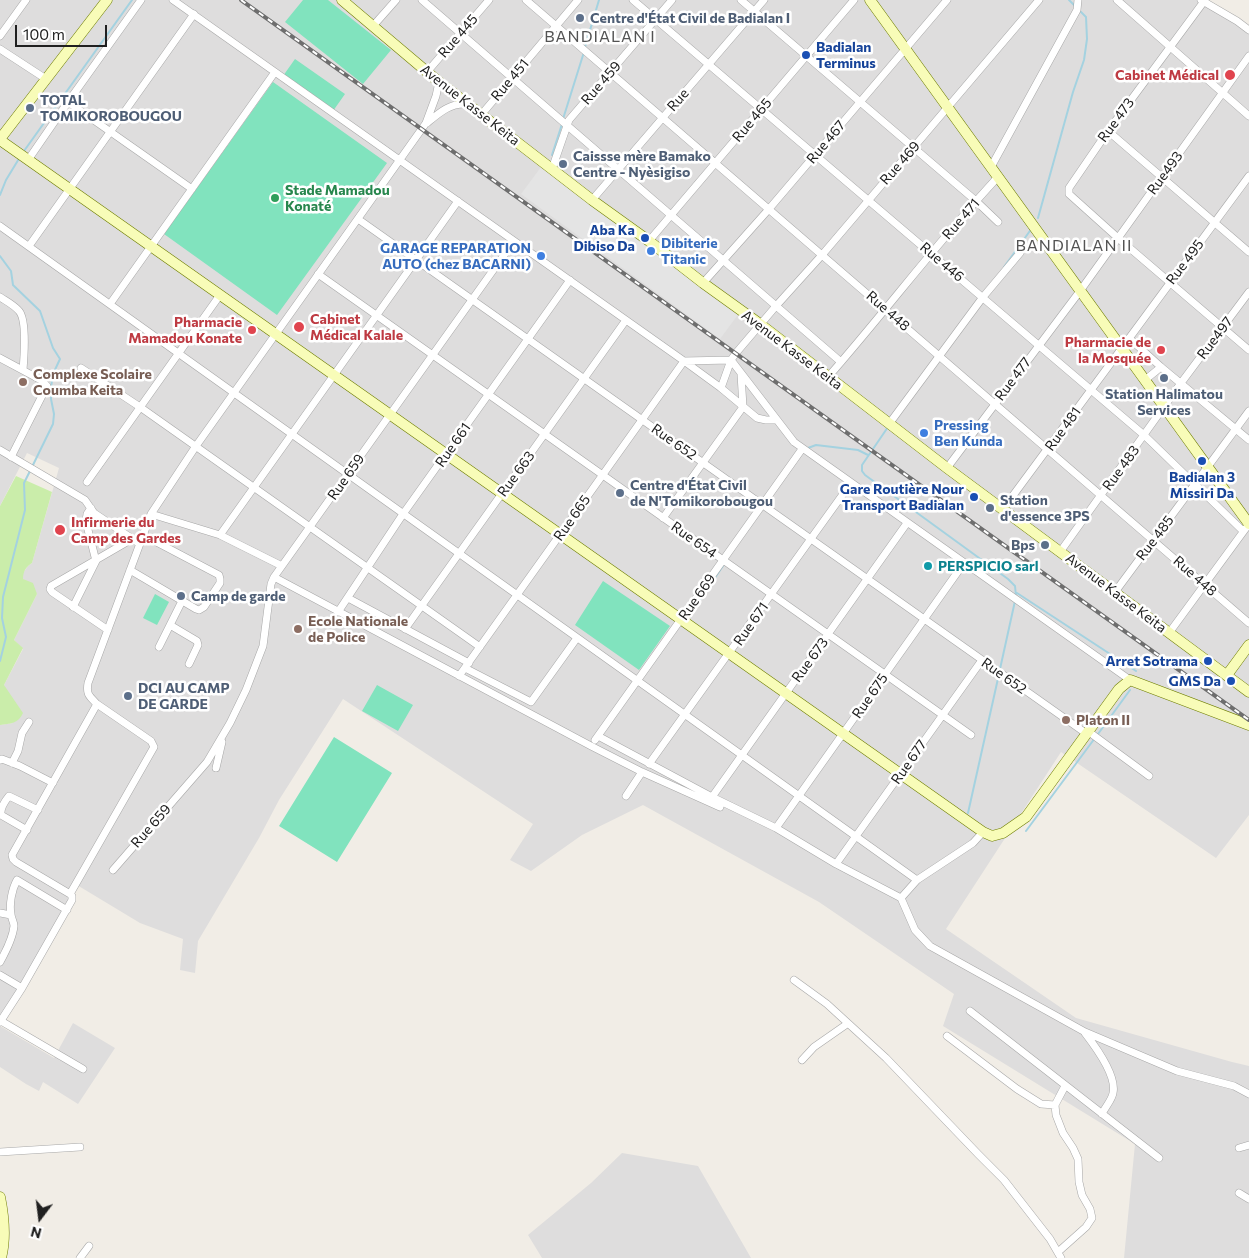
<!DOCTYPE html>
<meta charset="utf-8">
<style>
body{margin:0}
#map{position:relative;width:1249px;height:1258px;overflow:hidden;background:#f1ede6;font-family:Commissioner,sans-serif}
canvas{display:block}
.north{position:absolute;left:15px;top:1193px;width:50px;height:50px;-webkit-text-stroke:4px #fff;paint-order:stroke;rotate:195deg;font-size:14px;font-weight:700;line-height:20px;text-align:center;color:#202020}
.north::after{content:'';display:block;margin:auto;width:18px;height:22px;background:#202020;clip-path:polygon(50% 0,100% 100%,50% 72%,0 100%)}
.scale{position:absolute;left:15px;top:25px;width:92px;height:22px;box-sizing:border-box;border:2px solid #202020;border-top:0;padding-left:6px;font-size:15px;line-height:18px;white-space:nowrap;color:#202020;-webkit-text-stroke:4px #fff;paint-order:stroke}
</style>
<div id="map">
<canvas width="1249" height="1258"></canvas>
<div class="north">N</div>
<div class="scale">100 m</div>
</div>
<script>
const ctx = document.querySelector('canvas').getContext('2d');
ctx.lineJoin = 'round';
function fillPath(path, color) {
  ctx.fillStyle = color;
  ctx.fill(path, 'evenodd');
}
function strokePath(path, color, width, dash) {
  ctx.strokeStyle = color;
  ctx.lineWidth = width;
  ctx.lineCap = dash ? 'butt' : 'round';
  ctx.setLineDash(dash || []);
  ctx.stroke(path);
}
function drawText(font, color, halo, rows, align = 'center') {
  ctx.font = font + ' Commissioner,sans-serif';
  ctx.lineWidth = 5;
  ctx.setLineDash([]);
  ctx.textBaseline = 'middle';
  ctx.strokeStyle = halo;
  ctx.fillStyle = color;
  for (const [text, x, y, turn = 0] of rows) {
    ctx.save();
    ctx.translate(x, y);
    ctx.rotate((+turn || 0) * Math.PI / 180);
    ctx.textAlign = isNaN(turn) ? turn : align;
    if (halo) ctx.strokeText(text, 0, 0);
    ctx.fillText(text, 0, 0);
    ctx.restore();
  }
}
const residential = new Path2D(`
 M0,0H1202L1249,30V815L1216,858L1061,752L946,929L1076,1018L1232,1062L1249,1066V1258H1124L1135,1144L943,1026L954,994L819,902L643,805L582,835L531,871L510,860L533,824L343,699L279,800L259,838L198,941L195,973L180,970L183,939L140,923L77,885L0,1022V725L13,723L4,685L23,649L14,640L37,594L23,579V573L28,566L32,563L59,468L27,453L0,506Z
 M73,1023L115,1048L78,1104L43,1082L39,1091L26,1084L0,1067V1026L54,1058Z
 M622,1153L698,1166L751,1258H542L528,1235L591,1183Z`);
const grass = new Path2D(`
 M16,476L52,492L32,563C26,567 23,571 23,579L33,583L37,594L14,640L23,648L4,685L23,713C19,723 10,724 0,725V506Z`);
const pitch = new Path2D(`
 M303,0H328L391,50L363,84L285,22Z
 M295,59L345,94L333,111L283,76Z
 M273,82L387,163L277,315L164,234Z
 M603,581L670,626L639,670L575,625Z
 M155,594L169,602L157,625L143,618Z
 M377,685L413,705L398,731L362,711Z
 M334,737L392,773L337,862L279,826Z`);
const parking = new Path2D(`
 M541,167L740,312L720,339L521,194Z`);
const stream = new Path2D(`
 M1069,0L1076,7
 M585,47L599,0
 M563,119L584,52
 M24,151L132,0
 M552,155L562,124
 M0,195L6,180L20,157
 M1038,218L1073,92L1084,60L1087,39L1086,17L1079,10
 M0,256L11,271L13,285L40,311L53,348L60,359L53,374L51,387V399L54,414L53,424L32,467
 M1004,267L1032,228
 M888,427L862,465V471L865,475L1008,579L1015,586L1016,596
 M808,448L816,445L858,450L868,455
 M1017,593L1136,671
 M691,613L725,563
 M0,661L6,637L2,618L3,597L25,510L24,483L30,471
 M1000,669L1015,601
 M1098,734L1130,690
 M968,813L999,674
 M1026,831L1095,738`);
const street = new Path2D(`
 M173,0L684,361L721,388L757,418L766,420H776
 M422,0L841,362
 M526,0L1249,623
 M633,0L1144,435L1243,531
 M741,0L976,201L998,222
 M1117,0L1249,116
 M1201,0L1237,21L1249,30
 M1205,0L1108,131L1069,188V194L1118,238L1249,350
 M373,26L396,0
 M0,36L26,0
 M0,49L46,79
 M427,72L489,0
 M68,102L192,189
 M481,115L578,0
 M427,123C439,113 450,103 466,104
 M1108,131L1249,252
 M28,160L68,102L141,0
 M991,167L1077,10L1078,0
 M552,169L569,120L672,0
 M592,200L764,0
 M358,219L1087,734
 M0,226L917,880
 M649,241L854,0
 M29,246L194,14
 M318,274L971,735
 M703,283L769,209L947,0
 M0,297C6,301 14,305 19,311C27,320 24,358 23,370
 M110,304L275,72
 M1129,338L1161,367L1249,440
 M0,358L41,380L47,386L11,457
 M81,368L140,407L480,647
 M828,377C886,311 938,241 998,177
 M1145,380L1161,367
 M721,388L731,360L736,353L776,306L822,255L1039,0
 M889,424L983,297L1020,253
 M0,450L85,500L94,513L140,544
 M947,468L1080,291L1249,56
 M87,482L220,295
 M1003,509L1249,176
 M151,514L220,535L282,566
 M663,518L743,407L741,374
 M220,535L458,201
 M1060,552L1181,383L1249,292
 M130,570L196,609L199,610L204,607L220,583V579L219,575L143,535
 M274,577L591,746L642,772L720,807
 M1115,592L1249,411
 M348,598L469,663
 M73,607L96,561L86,522L87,514L91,508
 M338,612L403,514L570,280
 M170,625L197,641L198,645L189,664
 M405,629L626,320
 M108,630L52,592L50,589L51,586L132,539
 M1169,633L1246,528
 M159,647L182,601
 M465,668L531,702L577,638
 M459,676L684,361L731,360L794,442L1130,680
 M1089,732L1149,776
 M598,736L712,797L776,828L836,864L901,898L917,880L973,843L983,832
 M595,740L802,449
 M0,760L2,759L20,766L53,783
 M12,763L18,751L22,733L29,722
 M649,764L851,483
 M216,768L222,742
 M626,796L642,772
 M712,797L907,523
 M776,828L964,563
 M27,830L1,815C0,809 5,801 9,796L38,810
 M836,864L982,660
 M113,870L207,762L230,723L246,690L263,646L271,584L274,577L514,241
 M70,894L154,747L151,741L97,704
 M901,898L915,930L930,946L1085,1032L1177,1071L1234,1086L1249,1094
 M0,913L11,915
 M0,962C5,953 13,936 14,926C14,922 11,918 11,914C9,904 12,889 17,880L67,910
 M0,975L22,988
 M794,980L827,1004L886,1058L978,1154L1004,1180L1050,1239L1061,1258
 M970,1011L1159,1158
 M1,1021L83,1069
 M0,1022L22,988L72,900V896L70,894L16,862L13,859L12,855L97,704C89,696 86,694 88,683L151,514L196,446L426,123L436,96L439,82
 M1085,1033C1095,1046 1117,1076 1113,1093C1112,1100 1105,1107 1102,1114
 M947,1036L1017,1089L1041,1104L1055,1105
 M802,1060L814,1047L847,1024
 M1239,1148L1249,1145
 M0,1152L80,1147
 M1239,1193L1249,1199
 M1058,1252L1086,1227L1092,1218L1090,1209L1082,1195L1079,1182L1078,1159L1073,1148L1063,1133L1056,1115L1055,1105L1065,1086
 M80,1258L89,1246`);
const secondary = new Path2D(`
 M342,0L439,82L592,200L649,241L703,283L760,324L947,468L1249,692
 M870,0L1249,524
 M0,139L107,0
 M0,140L983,832L992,836L1003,833L1026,817L1119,689L1130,680L1249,725
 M1227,675L1249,645
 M0,1197C4,1217 6,1239 1,1258`);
const rail = new Path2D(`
 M241,0L1249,720`);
const markers = [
 [580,18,5,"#5c6f8a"],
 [806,55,5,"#1a4fb4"],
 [1230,75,6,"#e0444e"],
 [30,108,5,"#5c6f8a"],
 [563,164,5,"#5c6f8a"],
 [275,198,5,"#2e9e5b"],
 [645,238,5,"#1a4fb4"],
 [651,251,5,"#3f7fe0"],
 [541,256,5,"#3f7fe0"],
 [299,327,6,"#e0444e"],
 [252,330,5,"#e0444e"],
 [1161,350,5,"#e0444e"],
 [1164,378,5,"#5c6f8a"],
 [23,382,5,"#8d6e63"],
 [924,433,5,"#3f7fe0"],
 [1202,461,5,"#1a4fb4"],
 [620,493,5,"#5c6f8a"],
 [974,497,5,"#1a4fb4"],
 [990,508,5,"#5c6f8a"],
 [60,530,6,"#e0444e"],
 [1045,545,5,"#5c6f8a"],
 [928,566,5,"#0f9aa8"],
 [181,596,5,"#5c6f8a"],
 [298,629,5,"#8d6e63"],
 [1208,661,5,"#1a4fb4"],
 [1231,681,5,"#1a4fb4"],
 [128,696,5,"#5c6f8a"],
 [1066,720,5,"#8d6e63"]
];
const serviceNames = [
 ["Centre d'État Civil de Badialan I",590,18],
 ["TOTAL",40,100],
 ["TOMIKOROBOUGOU",40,116],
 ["Caissse mère Bamako",573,156],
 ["Centre - Nyèsigiso",573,172],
 ["Station Halimatou",1164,394,"center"],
 ["Services",1164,410,"center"],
 ["Centre d'État Civil",630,485],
 ["de N'Tomikorobougou",630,501],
 ["Station",1000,500],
 ["d'essence 3PS",1000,516],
 ["Bps",1035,545,"right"],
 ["Camp de garde",191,596],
 ["DCI AU CAMP",138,688],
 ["DE GARDE",138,704]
];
const streetNames = [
 ["Rue 445",458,36,-49],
 ["Rue 451",510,80,-50],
 ["Rue 459",601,83,-49],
 ["Rue",678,100,-49],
 ["Avenue Kasse Keita",470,105,38],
 ["Rue 465",752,120,-50],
 ["Rue 473",1116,120,-54],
 ["Rue 467",826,142,-50],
 ["Rue 469",900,163,-49],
 ["Rue493",1165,173,-54],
 ["Rue 471",961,219,-49],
 ["Rue 446",942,262,40],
 ["Rue 495",1185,262,-53],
 ["Rue 448",888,311,41],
 ["Rue497",1215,338,-53],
 ["Avenue Kasse Keita",792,350,37],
 ["Rue 477",1013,379,-53],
 ["Rue 481",1063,429,-54],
 ["Rue 652",674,442,35],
 ["Rue 661",453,445,-55],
 ["Rue 483",1121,468,-54],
 ["Rue 663",516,474,-54],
 ["Rue 659",346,477,-55],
 ["Rue 665",572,518,-55],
 ["Rue 485",1155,538,-53],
 ["Rue 654",694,540,35],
 ["Rue 448",1195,576,41],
 ["Avenue Kasse Keita",1116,593,37],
 ["Rue 669",697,597,-55],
 ["Rue 671",751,624,-55],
 ["Rue 673",810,660,-54],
 ["Rue 652",1004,676,35],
 ["Rue 675",870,696,-55],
 ["Rue 677",909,762,-55],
 ["Rue 659",151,826,-49]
];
const transitNames = [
 ["Badialan",816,47,"left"],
 ["Terminus",816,63,"left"],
 ["Aba Ka",635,230],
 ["Dibiso Da",635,246],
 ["Badialan 3",1202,477,"center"],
 ["Missiri Da",1202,493,"center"],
 ["Gare Routière Nour",964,489],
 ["Transport Badialan",964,505],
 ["Arret Sotrama",1198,661],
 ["GMS Da",1221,681]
];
const healthNames = [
 ["Cabinet Médical",1219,75],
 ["Cabinet",310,319,"left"],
 ["Médical Kalale",310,335,"left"],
 ["Pharmacie",242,322],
 ["Mamadou Konate",242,338],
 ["Pharmacie de",1151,342],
 ["la Mosquée",1151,358],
 ["Infirmerie du",71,522,"left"],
 ["Camp des Gardes",71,538,"left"]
];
const leisureNames = [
 ["Stade Mamadou",285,190],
 ["Konaté",285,206]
];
const shopNames = [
 ["Dibiterie",661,243],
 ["Titanic",661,259],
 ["GARAGE REPARATION",531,248,"right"],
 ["AUTO (chez BACARNI)",531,264,"right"],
 ["Pressing",934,425],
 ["Ben Kunda",934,441]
];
const educationNames = [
 ["Complexe Scolaire",33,374],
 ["Coumba Keita",33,390],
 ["Ecole Nationale",308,621],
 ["de Police",308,637],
 ["Platon II",1076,720]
];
const cultureNames = [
 ["PERSPICIO sarl",938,566]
];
const quarterNames = [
 ["BANDIALAN I",600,37],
 ["BANDIALAN II",1074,246]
];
fillPath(residential, '#dedddd');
fillPath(grass, '#caedaa');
fillPath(pitch, '#81e3be');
fillPath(parking, '#e4e4e4');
strokePath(stream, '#a4d2e0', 2);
strokePath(street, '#a7a7a7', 8);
strokePath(secondary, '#6e7d00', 11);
strokePath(street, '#fff', 7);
strokePath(secondary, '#f8fcb8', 10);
strokePath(rail, '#6e6e6e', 4);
strokePath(rail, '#fff', 2, [5.5]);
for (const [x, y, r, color] of markers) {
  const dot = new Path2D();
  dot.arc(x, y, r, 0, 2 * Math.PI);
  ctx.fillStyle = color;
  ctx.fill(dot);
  strokePath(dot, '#fff', 2);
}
drawText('bold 14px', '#4e5e75', '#fff', serviceNames, 'left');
drawText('14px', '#202020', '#fff', streetNames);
drawText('bold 14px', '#164399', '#fff', transitNames, 'right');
drawText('bold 14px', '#be3a42', '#fff', healthNames, 'right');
drawText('bold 14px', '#27864d', '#fff', leisureNames, 'left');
drawText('bold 14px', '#366cbe', '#fff', shopNames, 'left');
drawText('bold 14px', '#785e54', '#fff', educationNames, 'left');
drawText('bold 14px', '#0d838f', '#fff', cultureNames, 'left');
ctx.letterSpacing = '1px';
drawText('16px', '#535353', '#fff', quarterNames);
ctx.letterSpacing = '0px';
</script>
